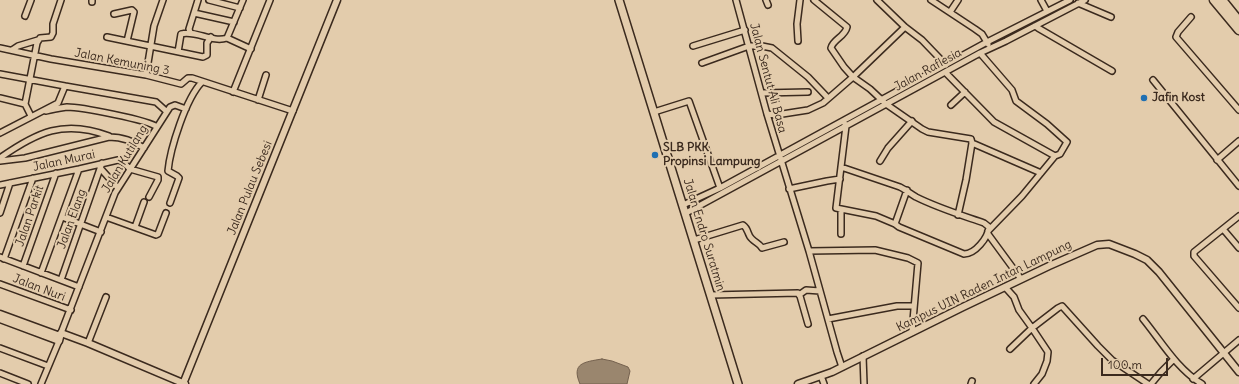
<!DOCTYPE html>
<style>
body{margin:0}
#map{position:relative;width:1239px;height:384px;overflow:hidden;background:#e3ccac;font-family:Delius,sans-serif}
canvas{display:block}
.scale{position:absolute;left:1101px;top:358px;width:67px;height:18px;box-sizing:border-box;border:2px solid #3b2a1e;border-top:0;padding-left:5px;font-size:12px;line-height:14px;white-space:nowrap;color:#3b2a1e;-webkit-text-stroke:3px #e3ccac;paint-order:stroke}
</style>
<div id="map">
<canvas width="1239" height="384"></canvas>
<div class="scale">100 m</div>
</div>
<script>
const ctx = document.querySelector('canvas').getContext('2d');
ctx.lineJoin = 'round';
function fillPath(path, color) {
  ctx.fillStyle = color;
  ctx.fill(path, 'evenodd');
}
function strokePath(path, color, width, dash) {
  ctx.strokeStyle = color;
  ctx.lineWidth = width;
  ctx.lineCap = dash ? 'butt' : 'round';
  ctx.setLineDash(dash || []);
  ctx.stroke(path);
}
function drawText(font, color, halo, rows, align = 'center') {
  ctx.font = font + ' Delius,sans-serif';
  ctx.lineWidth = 4;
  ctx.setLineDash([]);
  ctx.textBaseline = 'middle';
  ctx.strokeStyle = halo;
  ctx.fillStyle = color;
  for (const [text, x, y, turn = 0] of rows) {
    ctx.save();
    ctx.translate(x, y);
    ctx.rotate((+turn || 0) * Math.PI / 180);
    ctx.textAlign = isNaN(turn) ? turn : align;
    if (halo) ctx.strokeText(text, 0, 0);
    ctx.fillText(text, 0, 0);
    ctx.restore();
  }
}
const water = new Path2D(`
 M602,359L612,361L628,367L630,371L627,384H580C571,363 584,362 602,359Z`);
const minor = new Path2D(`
 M209,0L240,8
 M736,0L767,114L809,251L837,352L842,367
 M766,0L768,5
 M814,0L847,27C845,37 833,39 831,48L844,67L853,77L870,89L886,104L922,129L928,132L971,139L972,143L966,180L958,215
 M877,0L905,27L922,40L946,65
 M931,0L975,29L982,34L988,44
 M1041,0L1047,11
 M92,2V0
 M1078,3L1111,17
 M950,12L958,0
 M194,13L234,22
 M114,14L132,10L134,12L127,41
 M25,16L31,0
 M1191,17L1178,32L1176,37L1239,110
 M1035,26L1038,28L1112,71
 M190,32L189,29L198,0
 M107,37L203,57L207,55V43L211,37
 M227,38L243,0
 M798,41L797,24L800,0
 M693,46L745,30
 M0,48L51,59L146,75L181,84L188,78H192L293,111
 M12,50L18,46L38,40
 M178,52L181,34C196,30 212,43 227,38L251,49
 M980,53L1012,90L1016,101L1047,124L1067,142L1060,154L1055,156L1022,196L988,231
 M702,63L749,46H762L772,48L808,77L828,98
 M945,72L994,122L1055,156
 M0,74L65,86
 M146,75L154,26L163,0
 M1153,80L1239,186
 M233,92L270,0
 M762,93L808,92
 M0,98L25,104
 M258,100L266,75
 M951,105L965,92
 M46,111C53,109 60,108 67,107C80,107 149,120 157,127
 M654,112L689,101L720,188
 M767,114L776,115L808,110L823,103L853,77L905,27
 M31,116L25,104L37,43L40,38L51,37L53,33V24L61,0
 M845,124L846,126L836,208L876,216L895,224
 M0,133L58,103L65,86L156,102L166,111
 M972,143L1041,173
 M0,158C37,132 64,119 109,136
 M1217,160L1239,141
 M0,161L25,158L109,137C123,137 132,141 144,148
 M880,161L888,148L912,121
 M841,167L900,187C906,190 911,194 916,197C938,208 961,215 984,223L989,227C988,238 975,254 964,254L899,227L895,224L907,190
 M101,169L118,188
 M0,185L79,169L118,160L122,161L130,169L158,177V180L149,197
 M789,189L827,181L840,179
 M170,203L179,178L177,176L168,171C170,149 186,98 202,82
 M683,205L720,188L987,42L1070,0
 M841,210V234
 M0,213L10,183
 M686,213L980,53L1006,41L1085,0
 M1239,216L1194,252V256L1239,308
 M62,217L101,232
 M106,217L156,235L158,234L166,213
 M135,227L144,202
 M1223,229L1239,248
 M988,234L1021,279
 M694,240L743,225C749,229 747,235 752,239C756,243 759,243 762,248L784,242
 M809,251L875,250L908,258L918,263L912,332
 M0,257L79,287
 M4,259L33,178
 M23,266L56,173
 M41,273L79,169
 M61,280L102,163
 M0,284L71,310
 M1005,287L1014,297L1019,310L1032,328L1048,352L1047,361L1042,374L1034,384
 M711,295L798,293L800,296L808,324
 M799,295L806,290L820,291
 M828,319L897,306H913
 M1143,319C1161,341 1177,369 1202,384
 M61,333L115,193L170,107L175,105L186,109
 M88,343L106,297
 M0,348L48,366
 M1010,349L1032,328L1058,308L1062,306L1098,346L1112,360L1148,384
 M863,356L864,384
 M0,373L28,384
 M821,376L824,384
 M1193,379L1239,340
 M41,384L59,341
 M971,384L972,381
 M1151,384L1161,372L1174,359`);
const tertiary = new Path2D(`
 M0,314L60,336
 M0,319L59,341L61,333L88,343L185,384
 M183,384L337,0
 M798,384L832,372L963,307L1049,266L1097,245L1109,244L1135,254L1147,260L1159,272L1239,372`);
const secondary = new Path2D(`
 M619,0L738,384`);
const primary = new Path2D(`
 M1214,0L1239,30
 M1222,0L1239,21`);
const markers = [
 [1144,98,4,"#1f6fb2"],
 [655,155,4,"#1f6fb2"]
];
const streetNames = [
 ["Jalan Kemuning 3",122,62,11],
 ["Jalan Raflesia",928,70,-29],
 ["Jalan Sentut Ali Basa",768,78,75],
 ["Jalan Kutilang",125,159,-59],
 ["Jalan Murai",64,161,-12],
 ["Jalan Pulau Sebesi",250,188,-68],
 ["Jalan Parkit",30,216,-71],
 ["Jalan Elang",72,219,-70],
 ["Jalan Endro Suratmin",704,235,73],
 ["Kampus UIN Raden Intan Lampung",984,286,-26],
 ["Jalan Nuri",39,288,21]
];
const poiNames = [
 ["Jafin Kost",1152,98],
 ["SLB PKK",663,148],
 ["Propinsi Lampung",663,162]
];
fillPath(water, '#9a866e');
strokePath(water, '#74614e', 1);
strokePath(minor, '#3b2a1e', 8);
strokePath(tertiary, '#3b2a1e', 9);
strokePath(secondary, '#3b2a1e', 10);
strokePath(primary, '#3b2a1e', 11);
strokePath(minor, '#e3ccac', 5);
strokePath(tertiary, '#e3ccac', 6);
strokePath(secondary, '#e3ccac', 7);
strokePath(primary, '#e3ccac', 8);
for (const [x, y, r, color] of markers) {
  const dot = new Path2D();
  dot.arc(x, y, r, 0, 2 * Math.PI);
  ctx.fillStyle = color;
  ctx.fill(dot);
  strokePath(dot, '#e3ccac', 1.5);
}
drawText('12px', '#3b2a1e', '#e3ccac', streetNames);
drawText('bold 12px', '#3b2a1e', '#e3ccac', poiNames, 'left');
</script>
